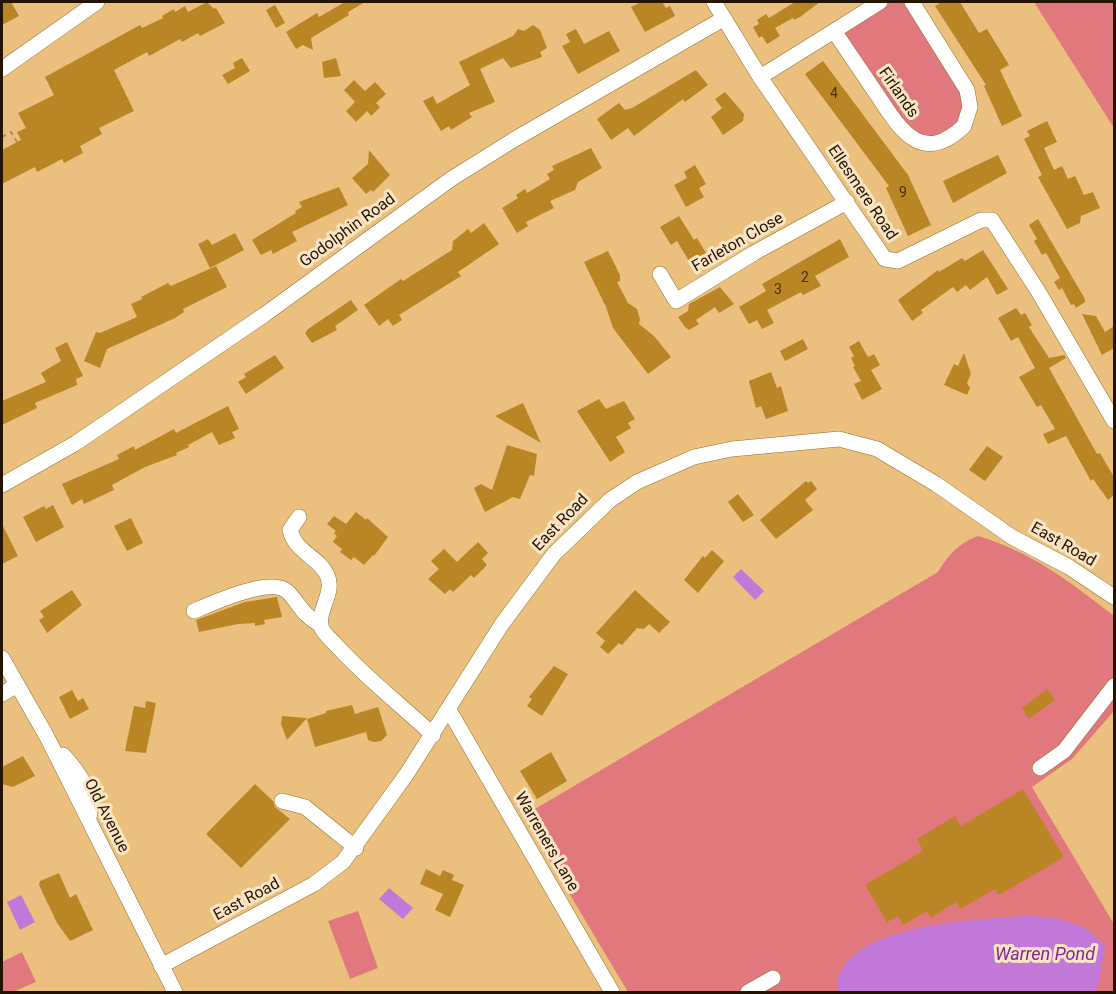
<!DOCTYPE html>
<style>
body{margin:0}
#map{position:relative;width:1116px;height:994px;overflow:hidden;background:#ebc07f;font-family:Roboto,sans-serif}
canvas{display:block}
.frame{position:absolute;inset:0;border:3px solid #231400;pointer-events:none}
</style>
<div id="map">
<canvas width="1116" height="994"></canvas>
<div class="frame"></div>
</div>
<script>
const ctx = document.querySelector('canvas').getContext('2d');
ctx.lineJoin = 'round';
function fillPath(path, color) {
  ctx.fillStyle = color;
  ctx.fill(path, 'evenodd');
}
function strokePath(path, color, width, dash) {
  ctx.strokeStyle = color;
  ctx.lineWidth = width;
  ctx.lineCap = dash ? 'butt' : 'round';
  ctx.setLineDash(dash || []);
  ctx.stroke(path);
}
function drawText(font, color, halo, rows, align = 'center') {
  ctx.font = font + ' Roboto,sans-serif';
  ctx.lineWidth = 6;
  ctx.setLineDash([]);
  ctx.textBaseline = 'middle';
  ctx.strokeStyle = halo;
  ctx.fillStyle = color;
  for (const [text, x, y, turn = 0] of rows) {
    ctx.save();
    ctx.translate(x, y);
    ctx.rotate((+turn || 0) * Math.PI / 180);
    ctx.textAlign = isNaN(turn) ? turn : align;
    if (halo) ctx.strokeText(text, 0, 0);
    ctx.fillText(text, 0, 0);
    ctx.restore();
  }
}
const green = new Path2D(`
 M880,2H912L967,90L964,126L917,141L834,31Z
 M1034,2H1114V128Z
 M978,536C1030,551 1072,583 1114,616V711L1072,759L1032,787L1114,924V992H628L523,816L938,572C948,555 959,543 978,536Z
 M358,911L378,968L350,979L328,921Z
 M22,952L36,982L13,992H2V962Z`);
const water = new Path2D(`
 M741,569L764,591L755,600L733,577Z
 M389,888L413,908L403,919L379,899Z
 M21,895L35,922L20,930L7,902Z
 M1029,916C1057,918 1088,921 1105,947L1098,985L1094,992H837C833,923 982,919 1029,916Z`);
const building = new Path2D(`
 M2,2H11L19,16L2,25Z
 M207,2L214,9L216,8L225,23L200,36L198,33L182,42L180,39L149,56L147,52L114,70L134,111L99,128L102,134L80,146L83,153L64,163L62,159L37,172L35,167L2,184V150L21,140L17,132L26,128L18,113L54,95L45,77L140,25L142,28L163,18L162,16L174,9L175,12L185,6L188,12Z
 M345,2H365L348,12L349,15L311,38L313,50L303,45L296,49L286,32L317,13L319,17Z
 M641,2H662L666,8L670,6L675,16L645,32L631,7Z
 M795,2H820L800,17L794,20L793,18L775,28L780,36L767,44L762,36L759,38L753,27L759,24L757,20L766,14L769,18Z
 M942,2H960L979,33L987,29L1009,65L1000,70L1022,116L1002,126L984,86L986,85L935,6Z
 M275,5L285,23L276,28L266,10Z
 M533,25L540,30L547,48L540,52L542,57L511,68L503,58L480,69L495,102L469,113L472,117L451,130L449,126L441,131L423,101L433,96L437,104L470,85L459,62L513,36L518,29L524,31Z
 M576,29L584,44L609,31L620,51L578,74L562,46L570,42L566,34Z
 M242,58L250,71L228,84L222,75L235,68L233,63Z
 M336,58L341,76L324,78L322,62Z
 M823,61L908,175L931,225L908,236L886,188L889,186L805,74Z
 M696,70L708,85L685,102L683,99L634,136L628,128L611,140L597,119L619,103L625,110L632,108Z
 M354,80L365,91L375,82L386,94L376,103L380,107L371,116L367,111L356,122L346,111L355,102L344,90Z
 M725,92L744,114L743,121L723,135L711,117L722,108L715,99Z
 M1047,121L1057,142L1044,148L1054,170L1062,166L1068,179L1075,176L1084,195L1093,192L1100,208L1081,216L1080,223L1067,229L1038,177L1042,175L1024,139L1030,136L1027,131Z
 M591,148L602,168L578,182L575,190L550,201L554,208L526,222L528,226L517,233L502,208L518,198L516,195L525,189L527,193L550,179L547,174L554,170L552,166Z
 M369,150L390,175L373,192L371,190L366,194L352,178L368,164Z
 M998,155L1007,173L953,203L943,181Z
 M695,165L706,184L699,188L704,197L686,207L674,185L687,178L684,172Z
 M339,187L348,205L292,232L297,241L273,254L271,250L261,255L252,240L296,213L295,211L302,207L299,202Z
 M679,216L694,240L697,238L706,253L690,263L677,241L671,245L660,227Z
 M1038,219L1085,299V302L1076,308L1074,304L1071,305L1062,288L1059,290L1054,282L1060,278L1046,253L1042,255L1034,241L1037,239L1029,225Z
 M484,223L499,244L458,272L461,276L399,315L402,320L393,326L388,319L379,326L364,305L401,279L403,281L452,250L453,241L468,229L471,233Z
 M235,233L244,250L210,268L198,244L208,239L212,245Z
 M840,239L849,257L815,276L821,286L803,295L801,292L767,310L774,323L762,329L757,320L749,324L739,307L766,291L762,284Z
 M983,250L1008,289L997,295L987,277L970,290L966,285L957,292L953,287L921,310L923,313L912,321L898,300L938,270L939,272L962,258L965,261Z
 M608,251L620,275V281L617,282L628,303L637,309L640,319L639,324L654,336L671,357L648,374L613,328L606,307L584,262Z
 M216,266L227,287L183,309L184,312L175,318L107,349L100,368L84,361L96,332L100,333L137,317L131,304L142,299L141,297L168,283L171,286Z
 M720,287L734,304L719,313L715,307L696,320L699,324L689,330L685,327L678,317L688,311L689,304Z
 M351,300L358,310L335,326L337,330L312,343L305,333L308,329Z
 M1016,308L1021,315L1025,313L1032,325L1029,327L1049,358L1064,355L1066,358L1049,368L1097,454L1100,453L1114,477V495L1108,500L1093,479L1091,481L1066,436L1048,444L1043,434L1055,429L1041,405L1037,407L1019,377L1035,368L1018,337L1011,341L998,318Z
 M1082,314L1096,316L1105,332L1114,326V348L1102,355Z
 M803,339L808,349L785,361L780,351Z
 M859,341L868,357L874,354L880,365L871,370L882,389L862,400L854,384L861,381L853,367L855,366L851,358L854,356L849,347Z
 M67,342L83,376L76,379L77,385L35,403L37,408L2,425V401L46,382L41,373L61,361L55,348Z
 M964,353L971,374L967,383L970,388L967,395L944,385L954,364L958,366Z
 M275,355L284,368L246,394L238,382L246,377L244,374Z
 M771,372L777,388L781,386L788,411L766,419L761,406L756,408L749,381Z
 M599,399L606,409L624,401L635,419L628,423L631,428L616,437L625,452L610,462L577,411Z
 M523,403L541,443L495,416Z
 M228,406L239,429L232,432L235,438L219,445L212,432L188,445L189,447L176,453L177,455L145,467L112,485L114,490L84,504L82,499L72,505L62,484L119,459L117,455L134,446L135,450L174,429L176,433Z
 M507,445L537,454L534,476L530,475L520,499L513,497L485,512L474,488L481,484L492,490Z
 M987,446L1003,457L985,481L969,470Z
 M806,481L808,483L811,481L817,489L805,500L813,510L776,539L760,520Z
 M738,494L754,515L743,522L728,502Z
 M53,505L64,527L36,542L23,517L44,506L46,509Z
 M356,512L366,520L367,518L388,537L374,556L373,555L364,565L354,557L351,560L340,552L342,549L333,542L337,536L334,533L336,531L327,524L334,516L346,524Z
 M131,518L143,543L127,551L114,526Z
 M2,524L18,556L2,564Z
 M478,542L488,553L482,559L487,565L474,578L471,575L453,592L450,589L445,594L428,579L439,569L431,561L444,549L457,562Z
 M712,550L724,561L698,593L684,580L703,556L705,558Z
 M72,590L82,605L47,633L39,620L44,617L40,611Z
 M635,590L670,622L659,633L649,624L644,629L637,628L622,645L619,643L608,654L600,647L605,641L596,633Z
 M277,597L282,617L264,620L265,624L255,626V623L238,624L199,632L196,620L245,602Z
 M554,666L568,674L542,716L527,706L532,699L529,697Z
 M1047,689L1055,700L1029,719L1022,708Z
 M72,690L78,701L83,698L89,709L70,719L59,697Z
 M146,701L156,703L146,753L125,751L134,706L145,708Z
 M352,705L355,714L378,707L387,735L381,741L374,742L368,740L366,732L315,747L307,719L326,713V711Z
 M282,716L307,718L287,740L281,724Z
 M551,752L567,781L537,799L520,771Z
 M23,756L35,776L13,787L2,784V767Z
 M255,784L273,801L275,807L290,819L241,868L206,834Z
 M1023,789L1064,857L999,895L995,889L960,909L956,902L931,918L927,911L903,925L898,916L887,922L865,885L923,851L917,839L955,816L961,826Z
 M426,869L440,876L443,870L454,875L452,880L464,885L450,917L435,910L443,894L420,884Z
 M59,873L70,898L76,894L93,930L70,941L57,923L39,885L40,881Z`);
const path = new Path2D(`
 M2,137L11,132L17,142`);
const minor = new Path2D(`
 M714,2L760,77L885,259L898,261L981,220H992L1038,291L1114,421
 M834,31L880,2
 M2,69L97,2
 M760,77L834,31C848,52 862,72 876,93C899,128 921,167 964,126L970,107L967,90L912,2
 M660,274L676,301L754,253L847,202
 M2,485L76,443L264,315L451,179L515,139L723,19
 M299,517L290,530C295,552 319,557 327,575C336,593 315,612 322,629C325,635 333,641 337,646C366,678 401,705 433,735
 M194,611C213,603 271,576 288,592C301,606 302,615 321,625
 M2,658L47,737L175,992
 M2,694L17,685
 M449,710L612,992
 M63,755C78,771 95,794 89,818
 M1040,768L1064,751L1114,686
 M282,801L305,807L356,848
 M161,966L314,884L343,862L406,775L502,624L554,554L610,500L637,482L694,457L732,449L839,439L877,449L936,484L1012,537L1069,567L1114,597
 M748,992L773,978`);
const numberNames = [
 ["4",834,94],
 ["9",903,193],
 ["2",805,278],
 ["3",778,290]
];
const streetNames = [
 ["Firlands",898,93,55],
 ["Ellesmere Road",862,193,56],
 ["Godolphin Road",348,231,-36],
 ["Farleton Close",738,243,-30],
 ["East Road",561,523,-46],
 ["East Road",1063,545,30],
 ["Old Avenue",106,816,63],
 ["Warreners Lane",546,842,60],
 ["East Road",247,900,-28]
];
const waterNames = [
 ["Warren Pond",1045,955]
];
fillPath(green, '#e1787e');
fillPath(water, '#c178d9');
fillPath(building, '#ba8524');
strokePath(minor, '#946d2a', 16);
strokePath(path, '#ac8a57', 2, [4.5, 4.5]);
strokePath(minor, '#fff', 15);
drawText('14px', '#493009', null, numberNames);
drawText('16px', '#231400', '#fbe5c5', streetNames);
drawText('italic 18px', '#80269a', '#fbe5c5', waterNames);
</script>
